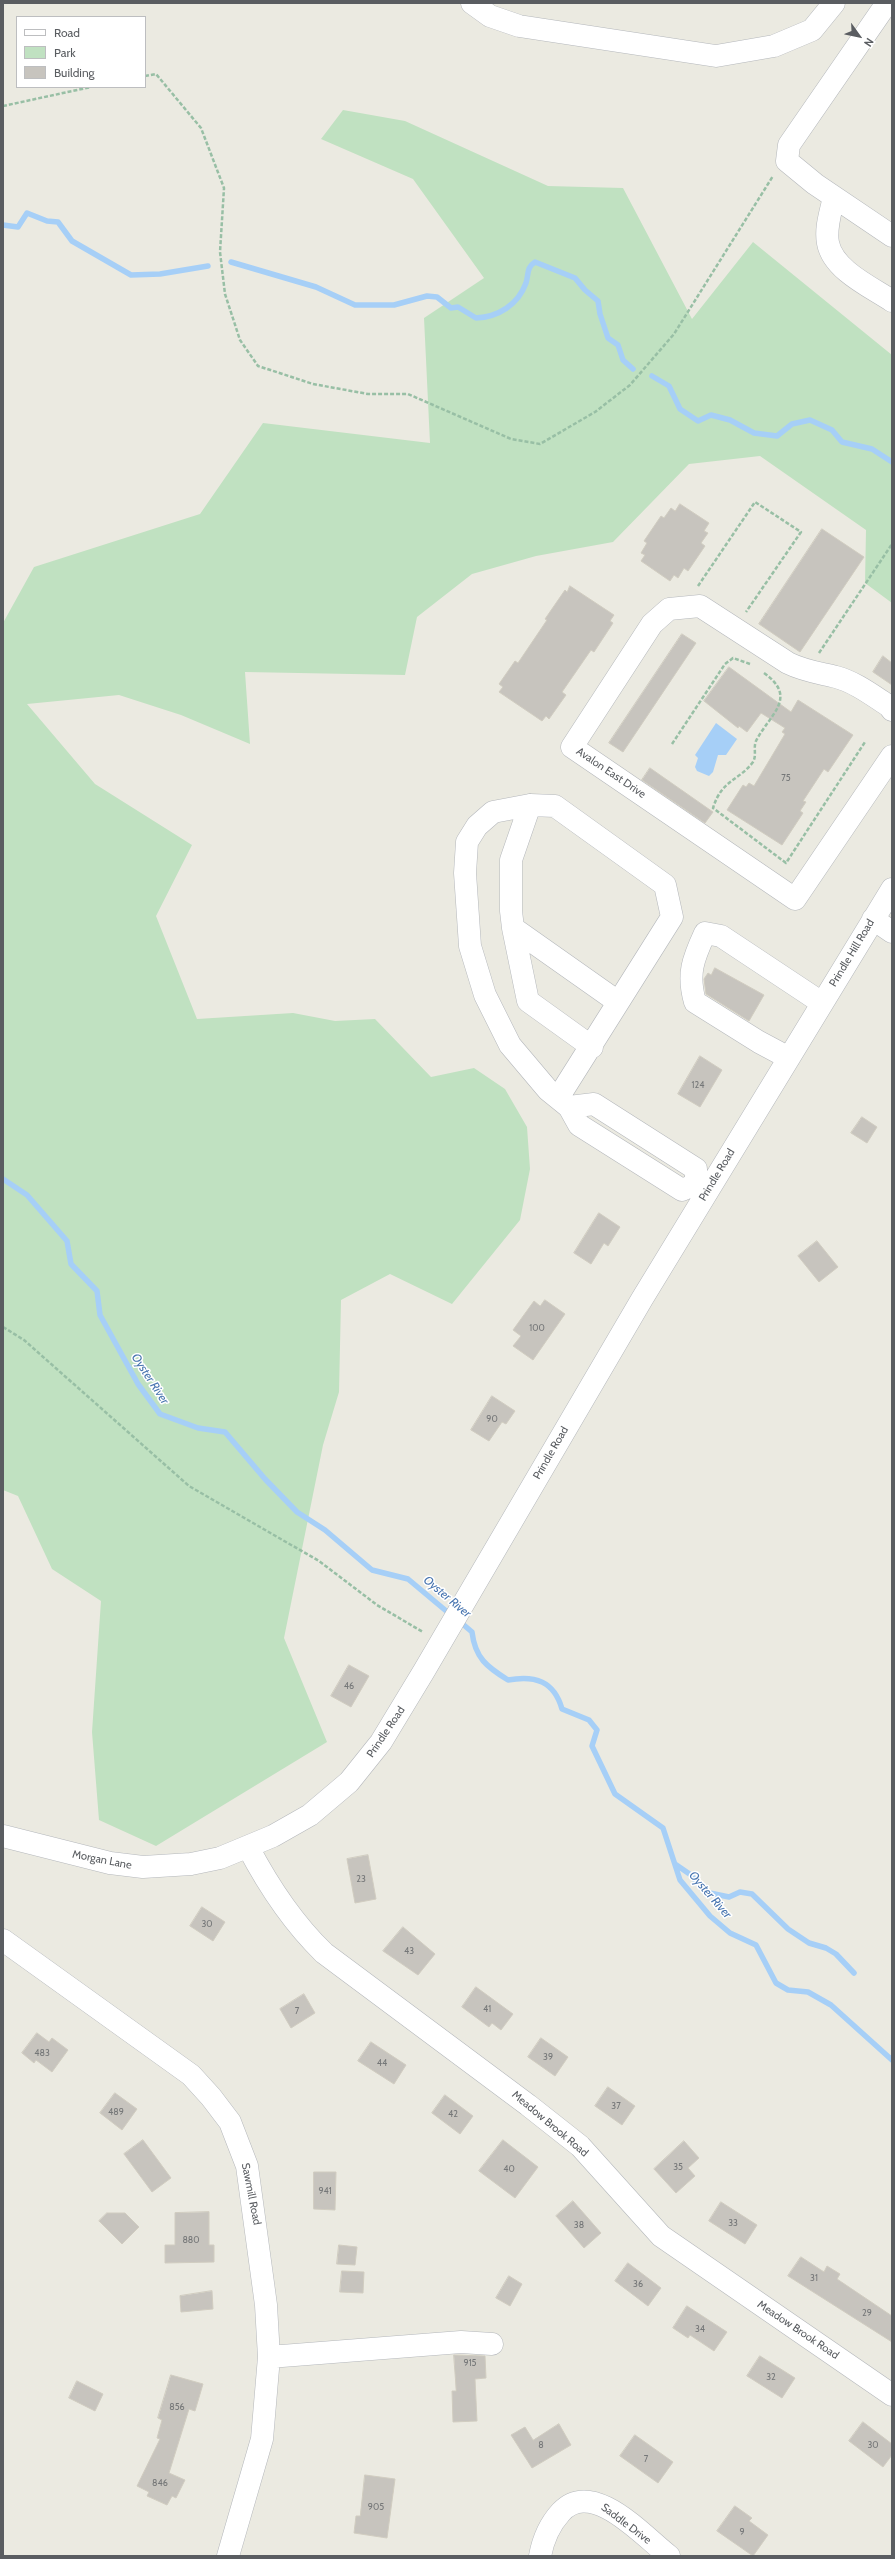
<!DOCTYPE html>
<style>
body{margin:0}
#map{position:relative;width:895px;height:2559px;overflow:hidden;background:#ebeae1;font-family:Cabin,sans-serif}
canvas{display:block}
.frame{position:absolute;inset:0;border:4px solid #5a5d61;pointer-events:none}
.legend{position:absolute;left:16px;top:16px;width:130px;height:72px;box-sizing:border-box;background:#fff;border:1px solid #bdbec0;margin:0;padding:5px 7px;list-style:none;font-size:12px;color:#5a5d61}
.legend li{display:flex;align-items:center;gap:8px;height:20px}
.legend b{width:20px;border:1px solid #bdbec0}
.north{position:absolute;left:839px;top:16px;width:40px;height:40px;-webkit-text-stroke:3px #fff;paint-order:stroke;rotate:123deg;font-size:11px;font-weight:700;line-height:16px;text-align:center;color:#5a5d61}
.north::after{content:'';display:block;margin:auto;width:14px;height:18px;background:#5a5d61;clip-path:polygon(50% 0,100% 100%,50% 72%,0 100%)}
</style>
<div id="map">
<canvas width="895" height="2559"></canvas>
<div class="frame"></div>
<ul class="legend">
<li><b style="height:5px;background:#fff"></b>Road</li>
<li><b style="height:11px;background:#c0e1c1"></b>Park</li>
<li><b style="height:11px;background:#c7c4be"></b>Building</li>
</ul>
<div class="north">N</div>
</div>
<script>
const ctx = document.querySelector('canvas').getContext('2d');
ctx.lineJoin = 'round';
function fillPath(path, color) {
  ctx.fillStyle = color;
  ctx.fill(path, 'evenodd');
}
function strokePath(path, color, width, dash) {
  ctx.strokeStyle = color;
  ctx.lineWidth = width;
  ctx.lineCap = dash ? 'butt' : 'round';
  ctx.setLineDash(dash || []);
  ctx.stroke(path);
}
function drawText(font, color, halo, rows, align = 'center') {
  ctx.font = font + ' Cabin,sans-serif';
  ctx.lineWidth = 3;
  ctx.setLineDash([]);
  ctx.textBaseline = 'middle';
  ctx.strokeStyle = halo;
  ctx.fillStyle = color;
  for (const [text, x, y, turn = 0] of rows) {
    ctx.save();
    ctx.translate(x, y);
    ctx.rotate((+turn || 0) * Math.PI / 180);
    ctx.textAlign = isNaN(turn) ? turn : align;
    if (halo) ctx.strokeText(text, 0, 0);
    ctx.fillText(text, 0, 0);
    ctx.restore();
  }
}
const green = new Path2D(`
 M343,110L405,121L548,186L623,188L692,319L753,242L892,355V603L865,583L866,530L760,456L689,464L613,542L536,556L472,574L417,617L405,675L245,672L250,744L181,715L119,695L27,704L95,784L192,845L156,916L197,1019L293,1013L335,1021L375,1019L431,1077L474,1068L505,1089L527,1127L530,1169L520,1220L452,1304L390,1274L341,1300L339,1392L323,1445L284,1638L327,1742L156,1846L99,1820L92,1732L101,1601L52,1569L18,1496L3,1490V623L34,567L200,514L263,423L430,443L424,318L484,278L413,179L321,139Z`);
const water = new Path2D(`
 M716,723L737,739L726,755H718L713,772L709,776L697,771L695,767L698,758L695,755Z`);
const stream = new Path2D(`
 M3,225L18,227L27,213L47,221L58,222L72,241L131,275L160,274L208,266
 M231,262L316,287L355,305H394L427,296L437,297L451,308L458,307L476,318C498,317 518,305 526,283C529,274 526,268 535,262L575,278L585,290L598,301L600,314L608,338L618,345L623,360L633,369
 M652,376L669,386L680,409L698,421L711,415L730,420L754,433L777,436L792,424L810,420L832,430L842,442L872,449L892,462
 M3,1179L27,1195L67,1241L71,1264L97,1291L100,1315L138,1384L160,1414L198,1428L225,1432L265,1479L297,1512L325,1530L372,1570L408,1579L451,1615
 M458,1620L472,1632C475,1658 487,1667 508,1680C535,1675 554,1681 562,1709L589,1720L597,1730L592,1746L615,1794L663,1828L680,1880L710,1916L730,1933L756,1945L776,1983L788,1990L808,1992L831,2005L892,2060
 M675,1864L691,1875L705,1892L729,1897L740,1892L752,1894L788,1929L809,1943L826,1948L836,1954L854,1973`);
const building = new Path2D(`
 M680,504L709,523L704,531L708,533L701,543L705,546L688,571L684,568L678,578L674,575L670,581L641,561L645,555L641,553L647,543L644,541L661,516L664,518L671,508L675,511Z
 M822,529L864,557L800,652L759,624Z
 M570,586L614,615L610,621L613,623L594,652L591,650L562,692L566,695L549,719L546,716L542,721L499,692L503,687L499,684L515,661L518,663L547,620L545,619L565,590L567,592Z
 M682,634L696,643L623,752L609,743Z
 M883,656L892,663V685L873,672Z
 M729,667L791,712L798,700L853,735L828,772L824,769L803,801L806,802L800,811L803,813L782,845L727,810L743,785L746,787L749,783L754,786L785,734L782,732L785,728L761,713L747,732L739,726L738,728L704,701Z
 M650,768L713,812L705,823L642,780Z
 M715,968L764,995L749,1021L706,994L704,979L708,973L711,975Z
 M700,1056L722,1070L700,1107L678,1094Z
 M862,1117L877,1127L867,1143L851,1133Z
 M599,1213L620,1227L608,1246L604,1243L591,1264L574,1253Z
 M817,1241L838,1267L819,1282L798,1256Z
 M545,1300L565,1314L533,1360L513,1346L521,1336L513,1330L534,1301L540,1306Z
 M492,1396L515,1411L506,1424L502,1422L489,1441L471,1430Z
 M349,1665L369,1676L351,1707L331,1696Z
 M368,1855L376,1899L355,1903L347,1859Z
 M202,1907L225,1922L213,1941L190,1926Z
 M403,1927L435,1954L418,1975L383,1951Z
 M476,1987L513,2014L501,2030L492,2023L489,2027L462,2007Z
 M304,1994L315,2013L291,2028L280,2009Z
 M37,2033L49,2042L52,2038L68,2050L52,2072L36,2060L34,2063L22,2053Z
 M541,2038L568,2057L555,2076L528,2057Z
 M371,2042L406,2065L394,2084L358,2061Z
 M608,2087L635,2106L622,2125L595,2106Z
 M115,2093L137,2109L122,2130L100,2113Z
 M445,2095L473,2116L460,2134L432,2113Z
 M143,2140L171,2178L152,2192L124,2154Z
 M503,2140L538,2167L515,2198L479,2171Z
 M684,2141L699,2158L688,2168L695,2176L676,2193L654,2169Z
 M314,2172H336L335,2210L314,2209Z
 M573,2201L601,2233L584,2248L556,2216Z
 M721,2202L757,2225L745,2244L709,2221Z
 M209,2212V2245H214V2262L165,2263V2245H175V2213Z
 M107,2213H125L139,2227L122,2244L99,2221Z
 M339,2245L357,2247L355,2265L337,2264Z
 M801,2257L824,2272L827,2266L840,2274L837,2279L892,2316V2342L788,2276Z
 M628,2263L661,2288L648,2306L615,2281Z
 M342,2271L364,2272L363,2293L340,2292Z
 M509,2276L522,2284L510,2306L496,2298Z
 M212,2291L213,2309L181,2312L180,2296Z
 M687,2306L727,2332L714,2351L690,2335L688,2338L673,2328Z
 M454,2355L485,2356L486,2378L475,2379L477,2421L453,2422L452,2391H456Z
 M760,2356L795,2378L782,2398L747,2376Z
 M171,2375L203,2384L195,2411L189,2409L169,2473L185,2480L176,2498L172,2496L167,2505L147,2496L149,2492L137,2486L160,2439L157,2438L162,2420L158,2418Z
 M77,2381L103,2394L95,2411L69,2398Z
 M863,2422L892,2444V2455L883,2467L849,2441Z
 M559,2424L571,2445L532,2468L511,2435L525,2427L533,2440Z
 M635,2435L673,2462L658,2483L620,2456Z
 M365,2475L395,2479L387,2538L354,2533L356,2516H360Z
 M735,2506L752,2518L749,2521L768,2535L753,2556L717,2531Z`);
const path = new Path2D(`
 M145,76L156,74L201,128L224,188L220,252L225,294L240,340L258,366L313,384L368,394H408L511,439L540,444L595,412L630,385L674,334L773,176
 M3,106L91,87
 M698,586L755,502L801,532L746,612
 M819,653L892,544
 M764,673C799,698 769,715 756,741C753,748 757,755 753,762C739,781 722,779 713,808L786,863L865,742
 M672,744L725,664L733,658L750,664
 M3,1327L24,1340L189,1486L319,1561L377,1605L423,1632`);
const minor = new Path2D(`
 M472,3L490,16L519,26L716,56L774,46L812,30L834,3
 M887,3L789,145L787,161L815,184L892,236
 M834,197C831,211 825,228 828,243C833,270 871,287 892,301
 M892,710L889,706C872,695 855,682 836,677C820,673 804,671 788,663L700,606L669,609L652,624L572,747L795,899L892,756
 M530,805L511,860V911L513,928L618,1002
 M873,919L892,932
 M513,928L528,1001L592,1047
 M789,1058L759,1042L695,1002C687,974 693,959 705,933L721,936L822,1003
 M558,1098L672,917L665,885L555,806L530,805L493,812L477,826L467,842L465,873L470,946L485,995L510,1045L548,1090L569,1107L579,1125L682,1190L696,1184
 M569,1107L594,1104L696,1169V1184
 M3,1836L110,1863L143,1867L191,1864L220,1858L273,1836L310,1815L349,1782L381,1742L424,1671L642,1299L892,889
 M248,1847C269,1887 292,1922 324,1953L528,2105L580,2146L661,2236L892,2395
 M3,1940L191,2075L211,2097L230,2122L247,2166L266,2305L269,2357L262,2439L228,2556
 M269,2357L461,2342L492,2344
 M540,2556C543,2540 550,2524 561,2512C593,2478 643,2536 669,2556`);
const numberNames = [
 ["75",786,778],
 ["124",698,1085],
 ["100",537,1328],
 ["90",492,1419],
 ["46",349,1686],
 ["23",361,1879],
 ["30",207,1924],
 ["43",409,1951],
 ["41",487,2009],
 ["7",297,2011],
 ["483",42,2053],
 ["39",548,2057],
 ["44",382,2063],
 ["37",616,2106],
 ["489",116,2112],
 ["42",453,2114],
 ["35",678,2167],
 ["40",509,2169],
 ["941",325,2191],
 ["33",733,2223],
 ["38",579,2225],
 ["880",191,2240],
 ["31",814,2278],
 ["36",638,2284],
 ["29",867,2313],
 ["34",700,2329],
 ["915",470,2363],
 ["32",771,2377],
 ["856",177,2407],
 ["8",541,2445],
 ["30",873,2445],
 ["7",646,2459],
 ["846",160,2483],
 ["905",376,2507],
 ["9",742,2532]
];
const streetNames = [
 ["Avalon East Drive",611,773,34],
 ["Prindle Hill Road",852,953,-59],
 ["Prindle Road",717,1175,-59],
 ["Prindle Road",551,1453,-60],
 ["Prindle Road",386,1732,-56],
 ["Morgan Lane",102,1860,11],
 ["Meadow Brook Road",550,2124,40],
 ["Sawmill Road",251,2194,79],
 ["Meadow Brook Road",798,2330,34],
 ["Saddle Drive",626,2524,37]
];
const waterNames = [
 ["Oyster River",150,1379,57],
 ["Oyster River",447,1597,40],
 ["Oyster River",710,1895,49]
];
fillPath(green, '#c0e1c1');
fillPath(water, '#a6cff7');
strokePath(stream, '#a6cff7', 5.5);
fillPath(building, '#c7c4be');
strokePath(building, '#d0ccc0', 1);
strokePath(minor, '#b4b7bb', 23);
strokePath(path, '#98bfa5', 2.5, [4, 2]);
strokePath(minor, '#fff', 22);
drawText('9px', '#757778', null, numberNames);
drawText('11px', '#5a5d61', '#fff', streetNames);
drawText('italic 12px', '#4875b0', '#fff', waterNames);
</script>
